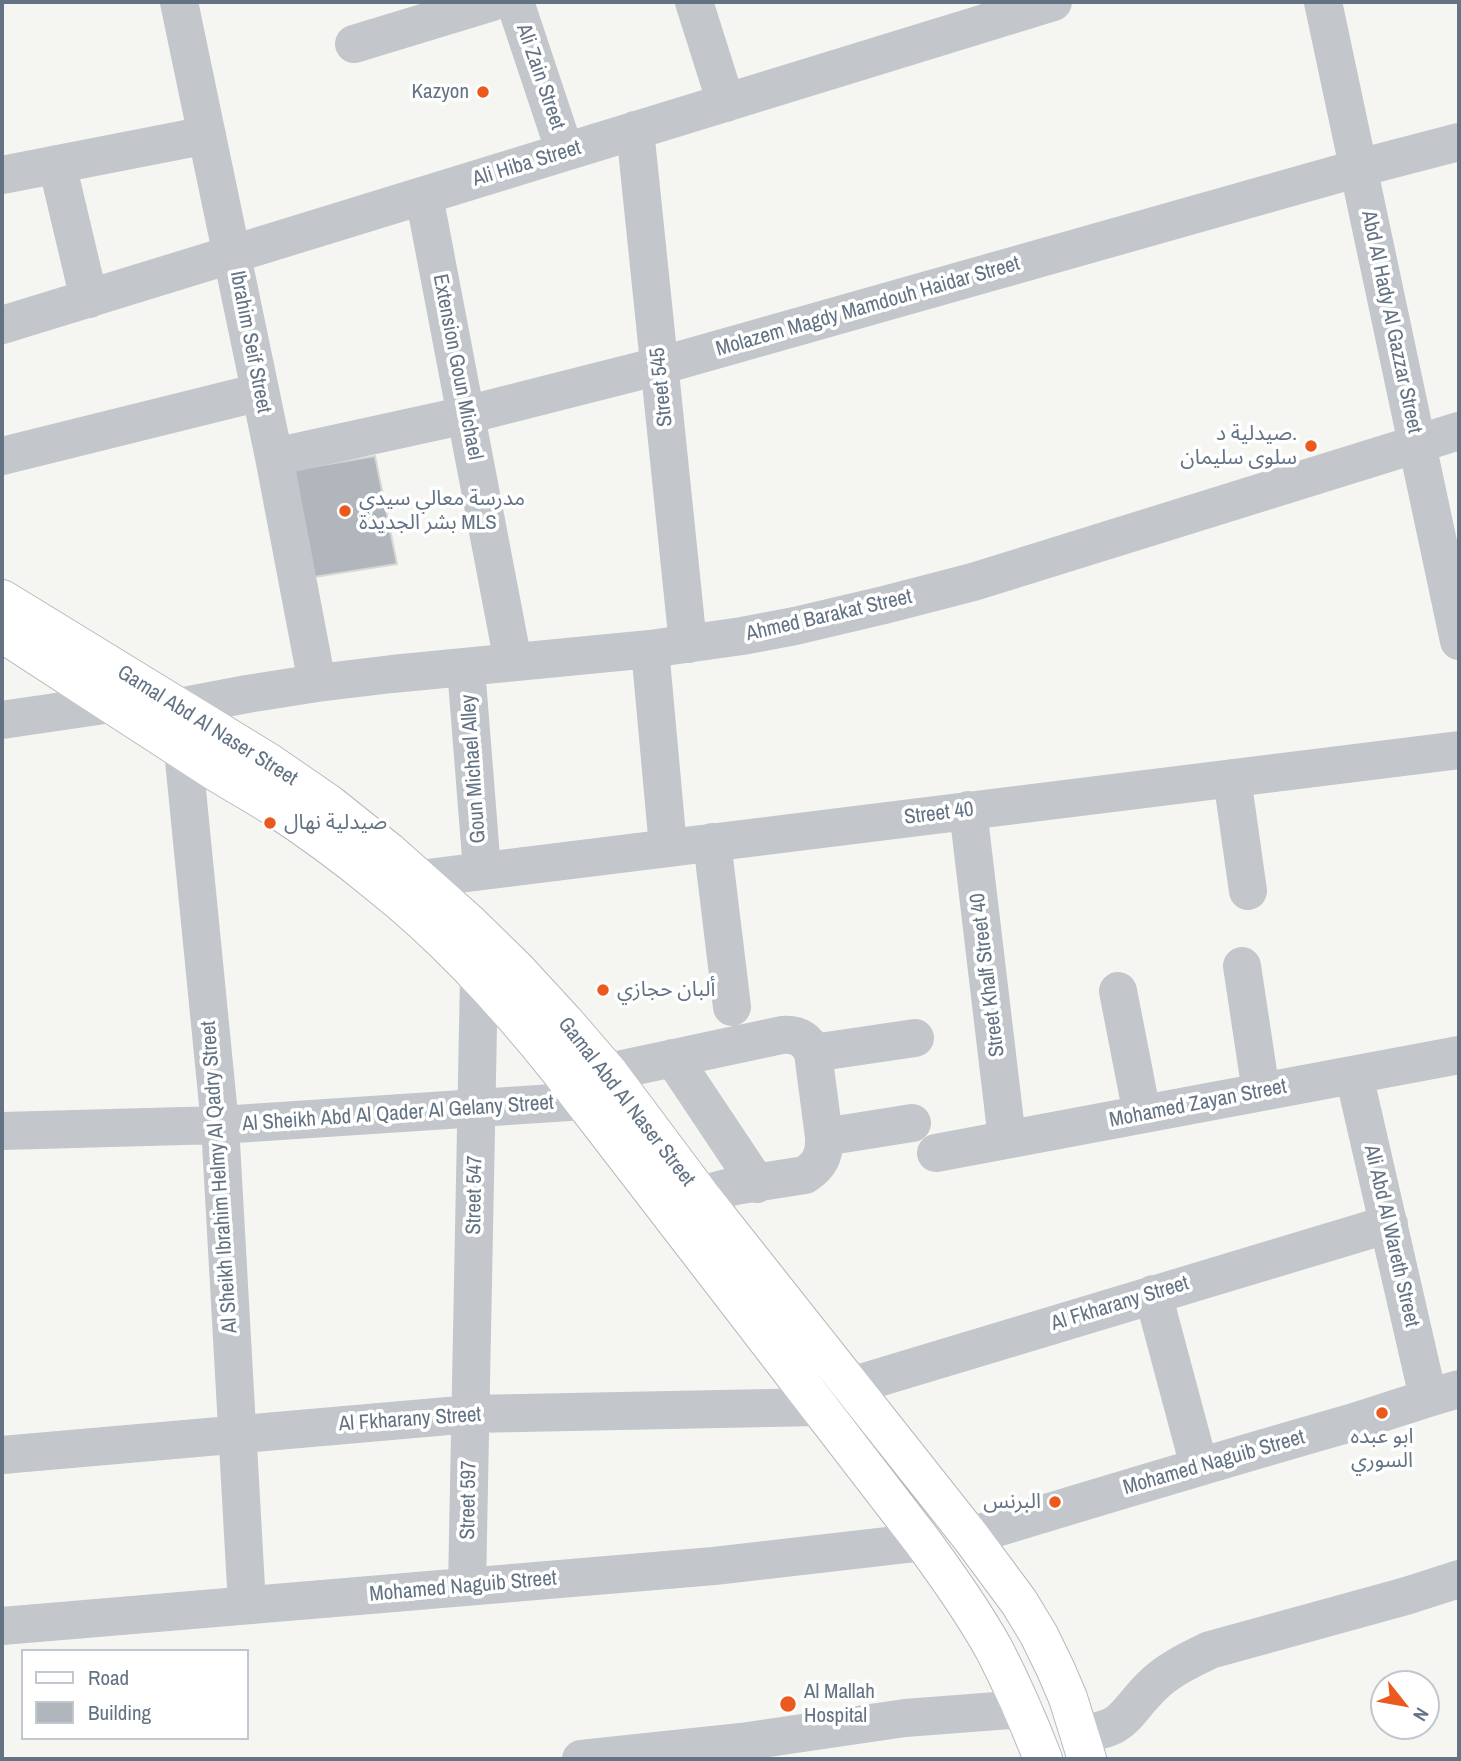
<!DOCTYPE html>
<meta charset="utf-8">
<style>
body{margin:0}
#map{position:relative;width:1461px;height:1761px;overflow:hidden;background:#f5f6f2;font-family:"Archivo Narrow",sans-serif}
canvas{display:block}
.frame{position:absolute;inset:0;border:4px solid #637384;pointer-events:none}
.legend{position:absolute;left:21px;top:1649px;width:228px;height:91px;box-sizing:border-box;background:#fff;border:2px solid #c1c7ce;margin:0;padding:9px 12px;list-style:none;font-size:21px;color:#637384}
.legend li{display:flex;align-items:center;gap:14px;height:35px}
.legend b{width:35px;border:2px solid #c1c7ce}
.north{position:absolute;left:1370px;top:1670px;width:70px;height:70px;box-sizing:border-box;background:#fff;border:2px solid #c1c7ce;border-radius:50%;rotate:121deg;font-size:19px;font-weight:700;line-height:28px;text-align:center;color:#637384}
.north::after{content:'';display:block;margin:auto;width:24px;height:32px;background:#eb5a1c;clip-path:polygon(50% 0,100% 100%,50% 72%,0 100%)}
</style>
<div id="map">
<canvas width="1461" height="1761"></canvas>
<div class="frame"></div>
<ul class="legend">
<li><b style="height:9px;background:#fff"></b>Road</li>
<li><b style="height:19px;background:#b0b6bc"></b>Building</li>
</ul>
<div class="north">N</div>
</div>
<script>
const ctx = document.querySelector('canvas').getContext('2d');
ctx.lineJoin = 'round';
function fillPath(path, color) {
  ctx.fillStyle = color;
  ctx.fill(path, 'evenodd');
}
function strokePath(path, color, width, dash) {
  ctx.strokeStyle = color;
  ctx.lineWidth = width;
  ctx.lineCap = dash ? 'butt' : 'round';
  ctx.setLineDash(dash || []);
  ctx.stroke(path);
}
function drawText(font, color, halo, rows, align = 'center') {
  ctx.font = font + ' "Archivo Narrow","Noto Sans Arabic",sans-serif';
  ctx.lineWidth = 7;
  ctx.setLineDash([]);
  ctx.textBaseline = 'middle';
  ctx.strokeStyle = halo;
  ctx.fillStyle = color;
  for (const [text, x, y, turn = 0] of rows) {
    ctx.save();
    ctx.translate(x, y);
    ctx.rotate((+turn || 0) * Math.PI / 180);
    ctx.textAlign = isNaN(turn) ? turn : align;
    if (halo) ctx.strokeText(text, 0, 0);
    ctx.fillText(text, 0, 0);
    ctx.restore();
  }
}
const building = new Path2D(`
 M375,456L397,564L308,578L288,471Z`);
const minor = new Path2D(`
 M179,2L274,457L317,683
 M515,2L565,152
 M694,2L726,103
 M1323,2L1459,641
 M354,44L492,2
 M635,130L688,644
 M57,164L89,299
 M2,175L207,135
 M424,196L513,662
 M2,325L1053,2
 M2,456L260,392
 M274,457L466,415L659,366L1359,168L1459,142
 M650,649L668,847
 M466,668L482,870
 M179,707L247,694L317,683L392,674L650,649L742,636L795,626L884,605L973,582L1459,431
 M2,720L111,704
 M183,750L220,1125L247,1605
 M1232,778L1248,891
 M968,810L1007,1139
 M712,842L732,1007
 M419,879L1459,750
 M1242,966L1261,1092
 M1118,991L1142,1114
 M813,1053L915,1038
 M673,1058L757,1184
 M608,1072L782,1035C797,1034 807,1039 813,1053L824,1137C825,1155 820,1165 805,1175L735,1186L700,1195
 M1354,1075L1428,1397
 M2,1131L220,1125L584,1101
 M824,1137L912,1123
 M936,1153L1459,1055
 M1153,1294L1199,1466
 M851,1386L1389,1224
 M2,1455L471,1414L819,1407
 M970,1536C1095,1498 1221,1460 1347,1424C1385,1413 1421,1399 1459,1389
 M467,1587L479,976
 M2,1626L714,1566L923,1542
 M1080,1734C1126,1728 1121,1718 1150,1688C1166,1671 1189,1660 1210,1650L1406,1596L1459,1579
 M581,1759L741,1742L905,1718L1023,1709`);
const major = new Path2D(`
 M2,599L268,762L329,804L388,851L470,924L518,971L564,1021L608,1072L700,1195L970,1536L1019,1602L1039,1635L1056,1670L1068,1698L1087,1759
 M2,633C71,678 141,723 210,768C231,782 253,793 274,807C311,831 346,857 380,885C448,939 506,1003 560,1071L923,1542C949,1578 974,1613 995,1651C1013,1686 1029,1723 1043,1759`);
const markers = [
 [483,92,7,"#eb5a1c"],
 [1311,446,7,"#eb5a1c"],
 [345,511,7,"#eb5a1c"],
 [270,823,7,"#eb5a1c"],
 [603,990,7,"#eb5a1c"],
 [1382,1413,7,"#eb5a1c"],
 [1055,1502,7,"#eb5a1c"],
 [788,1704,9,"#eb5a1c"]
];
const streetNames = [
 ["Ali Zain Street",540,77,71],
 ["Ali Hiba Street",527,164,-17],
 ["Molazem Magdy Mamdouh Haidar Street",868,307,-16],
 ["Abd Al Hady Al Gazzar Street",1391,322,78],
 ["Ibrahim Seif Street",250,342,79],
 ["Extension Goun Michael",457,367,79],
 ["Street 545",662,387,-96],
 ["Ahmed Barakat Street",829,616,-13],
 ["Gamal Abd Al Naser Street",207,726,32],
 ["Goun Michael Alley",474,769,-94],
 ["Street 40",939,814,-7],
 ["Street Khalf Street 40",988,975,-97],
 ["Gamal Abd Al Naser Street",626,1102,52],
 ["Mohamed Zayan Street",1198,1104,-11],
 ["Al Sheikh Abd Al Qader Al Gelany Street",398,1114,-4],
 ["Al Sheikh Ibrahim Helmy Al Qadry Street",220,1177,-94],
 ["Street 547",475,1195,-89],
 ["Ali Abd Al Wareth Street",1391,1236,77],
 ["Al Fkharany Street",1120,1304,-17],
 ["Al Fkharany Street",410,1420,-4],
 ["Mohamed Naguib Street",1214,1463,-16],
 ["Street 597",469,1500,-89],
 ["Mohamed Naguib Street",463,1587,-5]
];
const poiNames = [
 ["Kazyon",469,92,"right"],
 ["صيدلية د.",1297,434,"right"],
 ["سلوى سليمان",1297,458,"right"],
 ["مدرسة معالي سيدي",359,499],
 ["بشر الجديدة MLS",359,523],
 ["صيدلية نهال",284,823],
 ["ألبان حجازي",617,990],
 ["ابو عبده",1382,1437,"center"],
 ["السوري",1382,1461,"center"],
 ["البرنس",1041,1502,"right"],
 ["Al Mallah",804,1692],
 ["Hospital",804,1716]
];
fillPath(building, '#b0b6bc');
strokePath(building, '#d7d7d4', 2);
strokePath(major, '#b6babe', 40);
strokePath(minor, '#c3c6ca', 38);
strokePath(major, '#fff', 38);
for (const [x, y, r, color] of markers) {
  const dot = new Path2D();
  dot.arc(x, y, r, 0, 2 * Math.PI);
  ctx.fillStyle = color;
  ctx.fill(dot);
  strokePath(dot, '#fff', 2.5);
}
drawText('21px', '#637384', '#fff', streetNames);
drawText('21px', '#637384', '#fff', poiNames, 'left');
</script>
